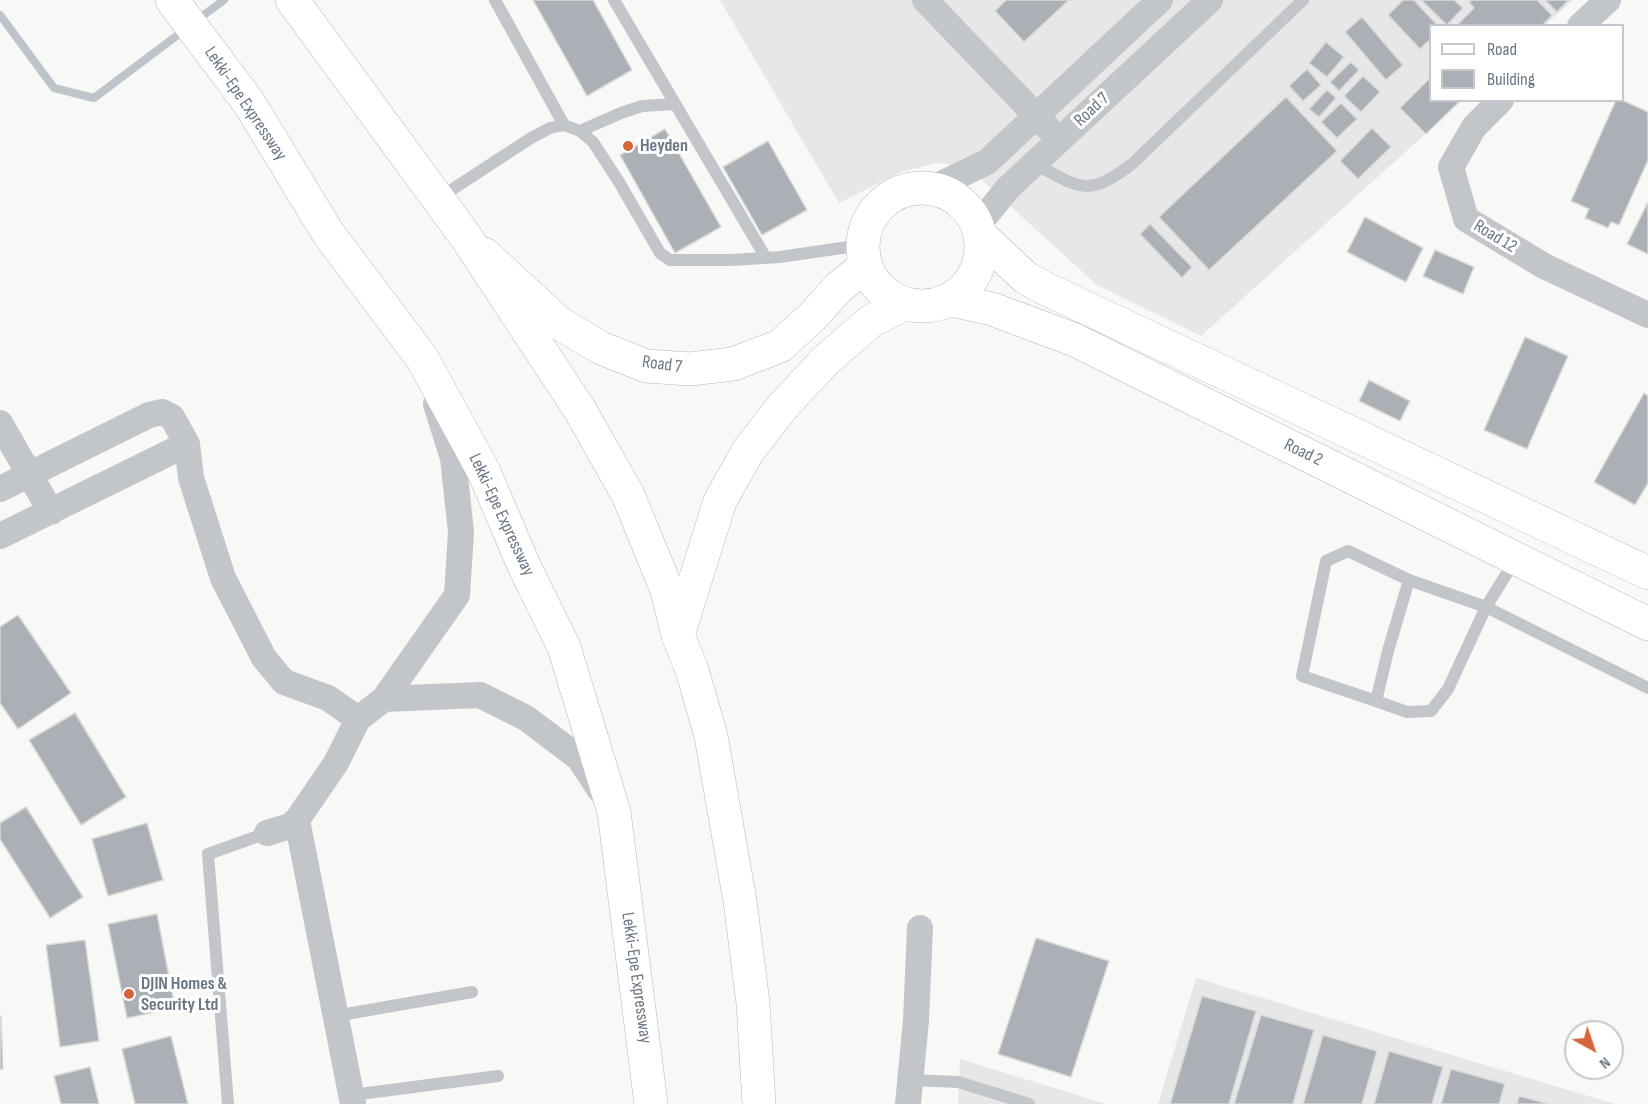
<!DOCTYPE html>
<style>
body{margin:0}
#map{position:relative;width:1648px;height:1104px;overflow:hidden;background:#f8f8f6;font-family:"Sofia Sans Condensed",sans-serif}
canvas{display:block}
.legend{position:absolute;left:1429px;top:24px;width:195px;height:78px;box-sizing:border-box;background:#fff;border:2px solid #c3c9ce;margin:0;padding:8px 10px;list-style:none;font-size:18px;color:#6a7784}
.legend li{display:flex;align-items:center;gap:12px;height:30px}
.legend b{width:30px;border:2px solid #c3c9ce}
.north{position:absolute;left:1564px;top:1020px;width:60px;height:60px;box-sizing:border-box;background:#fff;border:2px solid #c3c9ce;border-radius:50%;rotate:140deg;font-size:16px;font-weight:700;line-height:24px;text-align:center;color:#6a7784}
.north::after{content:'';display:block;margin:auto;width:21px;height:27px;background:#d56539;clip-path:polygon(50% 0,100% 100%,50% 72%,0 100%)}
</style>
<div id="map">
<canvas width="1648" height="1104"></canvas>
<ul class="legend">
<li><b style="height:8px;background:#fff"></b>Road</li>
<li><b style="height:16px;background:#aab0b6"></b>Building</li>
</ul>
<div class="north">N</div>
</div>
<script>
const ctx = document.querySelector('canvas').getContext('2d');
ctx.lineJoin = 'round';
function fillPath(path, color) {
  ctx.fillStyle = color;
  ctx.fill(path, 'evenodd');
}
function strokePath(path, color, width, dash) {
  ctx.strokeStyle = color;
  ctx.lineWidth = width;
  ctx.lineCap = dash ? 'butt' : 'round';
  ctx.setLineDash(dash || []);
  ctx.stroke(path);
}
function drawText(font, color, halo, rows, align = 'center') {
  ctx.font = font + ' "Sofia Sans Condensed",sans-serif';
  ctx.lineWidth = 6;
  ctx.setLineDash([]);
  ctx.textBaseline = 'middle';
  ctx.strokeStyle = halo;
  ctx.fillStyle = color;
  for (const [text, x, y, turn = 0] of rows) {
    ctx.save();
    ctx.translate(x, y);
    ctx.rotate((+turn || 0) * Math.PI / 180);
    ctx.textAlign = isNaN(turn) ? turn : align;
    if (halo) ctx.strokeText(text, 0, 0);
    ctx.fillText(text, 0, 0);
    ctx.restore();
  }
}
const built = new Path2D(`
 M720,0H1573L1545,25L1430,26V100L1462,101L1201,336L1097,285L966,166L936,163L901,172L839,203Z
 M1196,978L1615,1104H1158Z
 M960,1059L1106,1104H958Z`);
const stream = new Path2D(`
 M0,15L54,88L94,98L187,28
 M197,20L224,0`);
const building = new Path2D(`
 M533,0H593L632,70L587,96Z
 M1006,0H1069L1024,42L995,11Z
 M1403,0H1414L1438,26H1430V40L1420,49L1388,15Z
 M1421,0H1454L1463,8L1447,25Z
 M1472,0H1537L1552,15L1542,26H1456L1474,8L1469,2Z
 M1545,0H1569L1557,12Z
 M1362,17L1403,65L1386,80L1345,32Z
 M1326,42L1344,57L1327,77L1309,63Z
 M1351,62L1359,70L1339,91L1330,82Z
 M1307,69L1321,85L1303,101L1289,86Z
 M1363,76L1380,92L1361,112L1344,96Z
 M1430,78V100H1461L1426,134L1400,108Z
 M1327,90L1336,98L1319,117L1309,109Z
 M1286,97L1337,151L1209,270L1159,217Z
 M1616,100H1622L1648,112V160L1619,225L1611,222L1608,228L1585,218L1589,209L1571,201Z
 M1341,103L1357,119L1337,138L1321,122Z
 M1372,128L1391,147L1358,179L1340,161Z
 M665,129L721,227L675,253L620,155Z
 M768,141L807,210L762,235L723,167Z
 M1648,202V254L1627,244Z
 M1365,217L1423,248L1406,282L1347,252Z
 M1150,224L1192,267L1182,278L1140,234Z
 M1435,250L1474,267L1463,294L1423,276Z
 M1525,337L1568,356L1527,449L1484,430Z
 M1369,380L1410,401L1400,421L1359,401Z
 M1644,393L1648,396V483L1635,505L1594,482Z
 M18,615L71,693L18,729L0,703V627Z
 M75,713L126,797L81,825L29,740Z
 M26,807L83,897L50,918L0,839V823Z
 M147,823L163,880L108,896L92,839Z
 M157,914L175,1008L127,1018L108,924Z
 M1036,938L1109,961L1071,1077L998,1054Z
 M85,940L99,1041L60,1047L46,945Z
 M1202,996L1256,1011L1229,1104H1170Z
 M1261,1015L1314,1030L1293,1104H1234Z
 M1,1016L3,1069H0V1016Z
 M1323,1035L1377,1051L1362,1104H1303Z
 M171,1036L188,1104H135L122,1049Z
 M1389,1051L1443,1067L1432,1104H1374Z
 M90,1067L99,1104H61L54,1076Z
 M1451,1069L1505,1084L1499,1104H1441Z
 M1519,1096L1549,1104H1517Z`);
const lane = new Path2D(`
 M495,0L564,125
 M614,0L766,258
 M580,131L621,113L642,106L674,104
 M1035,164C1080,188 1087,198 1132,164L1303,0
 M439,198L531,138L550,128L564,125L580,131L593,142L619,182L660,253L670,260H731L780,257L862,245
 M1515,560L1486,607L1448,689L1431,711L1407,712L1376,701L1388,651L1409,580L1486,607L1648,688
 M1376,701L1302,676L1326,561L1348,551L1409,580
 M335,1016L472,992
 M912,1080L958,1082L1029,1104
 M352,1095L498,1076
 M228,1104L208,854L267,833`);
const street = new Path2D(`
 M925,0L1047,127
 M1580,26L1608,0
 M1501,100L1474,127L1451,167L1466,219L1544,266L1648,315
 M933,188L987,162L1160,0
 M978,225L1008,188L1210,0
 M0,423L51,512
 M0,489L149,415L162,412L172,417L187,444L191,478L223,578L264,658L284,682L328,698L358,719
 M0,536L187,444
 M384,699L480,695L526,718L579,758L600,790
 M297,820L353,1104
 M267,833L290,826L297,820L336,763L358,719L384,699L457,595L461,532L453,458L436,404
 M908,1104L916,1020L920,928`);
const secondary = new Path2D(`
 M863 247a59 59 0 1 1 118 0a59 59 0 1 1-118 0Z
 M981,236L1026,278L1044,288L1648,573
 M484,254L559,323L601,348L646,366L690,369L733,364L780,346L812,317L838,288L865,266
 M951,300L992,309L1075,340L1648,624
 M678,635L720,501L748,451L783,406L825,361L871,321L904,304`);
const highway = new Path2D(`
 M172,0L249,103L328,233L422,358L484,472L525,568L564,647L614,812L651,1104
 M292,0L466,237L580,410L628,495L667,590L678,635L692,670L711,736L740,901L753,1003L759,1104`);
const markers = [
 [628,146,6,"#d56539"],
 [129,994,6,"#d56539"]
];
const streetNames = [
 ["Lekki-Epe Expressway",245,104,56],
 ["Road 7",1092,110,-43],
 ["Road 12",1495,237,31],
 ["Road 7",662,365,8],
 ["Road 2",1303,453,26],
 ["Lekki-Epe Expressway",501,515,65],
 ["Lekki-Epe Expressway",636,978,82]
];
const poiNames = [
 ["Heyden",640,146],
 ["DJIN Homes &",141,984],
 ["Security Ltd",141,1005]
];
fillPath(built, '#e6e7e6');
strokePath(stream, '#bdc5cb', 8);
fillPath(building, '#aab0b6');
strokePath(building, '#dadad8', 1.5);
strokePath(secondary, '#b5b9bd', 34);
strokePath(highway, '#b5b8bb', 34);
strokePath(lane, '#c2c5c9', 12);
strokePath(street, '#c2c5c9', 26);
strokePath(secondary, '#fff', 33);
strokePath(highway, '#fff', 33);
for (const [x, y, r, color] of markers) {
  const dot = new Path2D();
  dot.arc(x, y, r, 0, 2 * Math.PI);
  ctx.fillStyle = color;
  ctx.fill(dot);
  strokePath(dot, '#fff', 2);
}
drawText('18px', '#6a7784', '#fff', streetNames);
drawText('bold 18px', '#6a7784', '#fff', poiNames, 'left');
</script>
